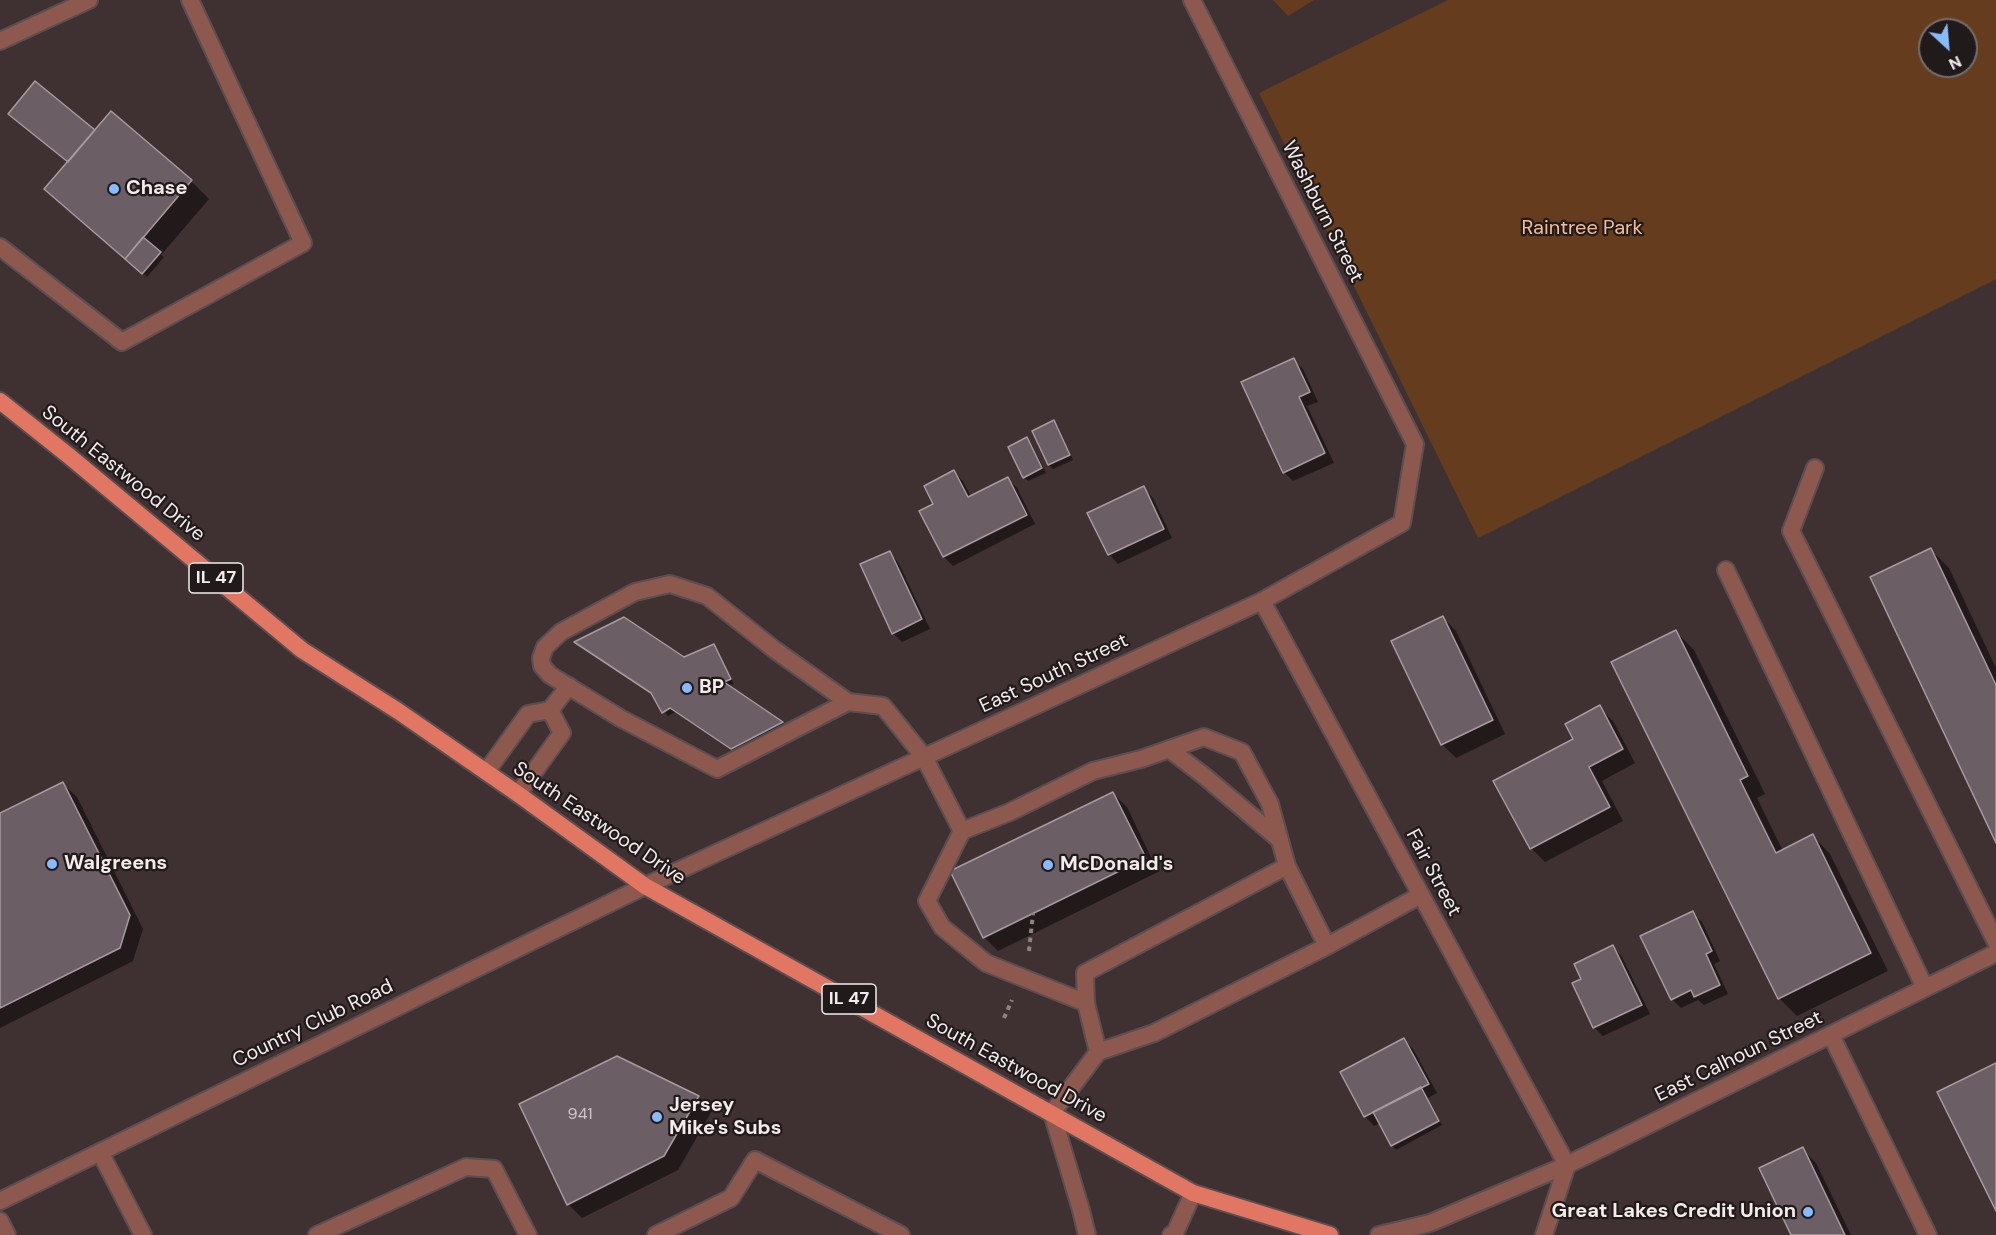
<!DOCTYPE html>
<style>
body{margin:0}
#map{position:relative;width:1996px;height:1235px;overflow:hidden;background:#3f3032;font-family:"DM Sans",sans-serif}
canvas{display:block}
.north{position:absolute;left:1918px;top:18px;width:60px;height:60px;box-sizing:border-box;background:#211a1b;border:2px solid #756e6f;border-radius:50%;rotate:154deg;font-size:16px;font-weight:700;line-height:24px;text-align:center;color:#f4ebec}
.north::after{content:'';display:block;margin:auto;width:21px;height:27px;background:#87bbfb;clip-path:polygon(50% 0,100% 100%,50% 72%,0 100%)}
</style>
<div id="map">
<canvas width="1996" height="1235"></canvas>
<div class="north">N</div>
</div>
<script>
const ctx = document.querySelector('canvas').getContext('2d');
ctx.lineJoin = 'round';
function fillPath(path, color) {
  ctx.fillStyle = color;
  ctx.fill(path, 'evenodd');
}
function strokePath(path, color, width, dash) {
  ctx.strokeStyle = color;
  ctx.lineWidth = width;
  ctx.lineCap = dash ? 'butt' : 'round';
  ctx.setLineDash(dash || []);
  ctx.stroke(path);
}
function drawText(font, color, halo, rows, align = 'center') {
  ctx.font = font + ' "DM Sans",sans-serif';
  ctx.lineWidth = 4.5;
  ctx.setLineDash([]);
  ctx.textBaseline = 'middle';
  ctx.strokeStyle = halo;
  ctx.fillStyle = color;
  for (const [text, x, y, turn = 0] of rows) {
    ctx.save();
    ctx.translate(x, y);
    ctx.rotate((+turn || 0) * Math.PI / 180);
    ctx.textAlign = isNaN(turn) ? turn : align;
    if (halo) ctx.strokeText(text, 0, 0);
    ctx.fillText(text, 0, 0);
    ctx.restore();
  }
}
const green = new Path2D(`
 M1273,0H1314L1288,16Z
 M1448,0H1996V279L1478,538L1259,93ZM1930,30H1966V66H1930Z`);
const shadow = new Path2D(`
 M95,132L191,181L209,199L161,255L164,257L147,277L144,274L143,275L64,207L46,189Z
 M1293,360L1303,369L1318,402L1307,406L1334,463L1293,481L1284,472Z
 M1054,422L1058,426L1073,460L1053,469L1049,465L1034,432Z
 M1027,439L1031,443L1046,473L1028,481L1024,477Z
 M954,472L963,481L971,497L1008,479L1017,488L1035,524L953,566L944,557L921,511L935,504Z
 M1143,488L1153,498L1172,538L1118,564L1109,554Z
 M1931,550L1949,568L1996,668V840Z
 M889,552L898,562L930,629L902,642L893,633Z
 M1443,618L1456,631L1505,734L1456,758L1442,744Z
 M1676,632L1694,650L1765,794L1757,798L1783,851L1813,836L1830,854L1888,971L1797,1016L1779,998Z
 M576,643L684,659L713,645L717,650L734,684L727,686L786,726L736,752L675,712L668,716L654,695Z
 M1599,707L1613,721L1635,763L1602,781L1623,821L1545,862L1531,848L1575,739Z
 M63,784L77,797L143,929L133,961L0,1028V815Z
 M1113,794L1127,807L1158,872L998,951L984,937Z
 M1692,913L1702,922L1720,961L1714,964L1728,994L1704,1005L1698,1000L1681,1008L1672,999Z
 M1613,947L1622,957L1650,1014L1603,1036L1594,1027Z
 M1404,1040L1413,1049L1437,1093L1428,1098L1442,1125L1396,1150L1392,1145L1380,1123L1374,1126L1365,1116Z
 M617,1057L699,1097L712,1111L678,1170L582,1218L569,1205L521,1105Z
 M1802,1149L1816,1163L1851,1235H1793Z`);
const building = new Path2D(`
 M35,81L95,130L68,162L8,114Z
 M111,111L192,180L125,259L44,189Z
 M143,237L161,252L142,274L125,259Z
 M1294,358L1310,392L1299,397L1325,453L1283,473L1241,382Z
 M1054,420L1070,455L1048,465L1032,431Z
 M1027,437L1042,468L1023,478L1008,447Z
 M954,470L968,497L1008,477L1027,515L943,557L919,511L933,504L924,486Z
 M1144,486L1164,529L1108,555L1087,513Z
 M1931,548L1996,685V843L1870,577Z
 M890,551L922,619L892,634L860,564Z
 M1443,616L1493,720L1441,745L1391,641Z
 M624,617L684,657L714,644L731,679L724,682L783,722L731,749L670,708L662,713L651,693L574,642Z
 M1676,630L1748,776L1740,780L1776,853L1813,834L1871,953L1778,999L1611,662Z
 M1600,705L1623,749L1589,767L1610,807L1530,849L1493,781L1573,739L1565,724Z
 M63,782L130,915L120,948L0,1008V813Z
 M1113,792L1146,858L983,938L950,871Z
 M1693,911L1712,951L1706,954L1720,985L1694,997L1691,990L1671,1000L1640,936Z
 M1613,945L1642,1005L1593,1028L1572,983L1581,979L1574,964Z
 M1404,1038L1429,1084L1364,1117L1340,1072Z
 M617,1056L699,1096L664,1156L567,1205L519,1104Z
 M1996,1063V1211L1937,1092Z
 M1421,1087L1439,1121L1391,1146L1373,1112Z
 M1803,1147L1845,1235H1791L1759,1168Z`);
const path = new Path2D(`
 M1029,951L1033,913
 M1004,1018L1012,1000`);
const service = new Path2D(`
 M0,41L89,0
 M0,247L122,342L303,243L190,0
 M1815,468L1791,531L1996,942
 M1726,570L1925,988
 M848,702L775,650L707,596L670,584L635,592L561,632L545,647L541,658L542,666L550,675L620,718L717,769L848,702L883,706L924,757L962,831
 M1169,749L1203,775L1280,840
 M486,772L528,714L550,710L569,686
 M518,794L562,733L550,710
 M1327,946L1421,895
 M1086,1003L986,963L942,927L927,901L962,831L1010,812L1093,771L1141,759L1204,737L1242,752L1270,804L1287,866
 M1831,1035L1928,1235
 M100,1152L143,1235
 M0,1221L7,1235
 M317,1235L466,1167L494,1169L528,1235
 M656,1235L731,1198L755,1160L901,1235
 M1087,1235L1081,1210L1052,1113L1098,1052L1154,1033L1327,946L1287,866L1085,973L1086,1003L1098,1052
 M1171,1235L1175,1233L1193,1193`);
const minor = new Path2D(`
 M1262,601L1567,1165
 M645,886L1262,601L1402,523L1415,444L1192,0
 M1379,1235L1430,1223L1567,1165L1996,953
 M1544,1235L1567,1165`);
const tertiary = new Path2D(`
 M0,1201L645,886`);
const primary = new Path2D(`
 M0,401L69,456L302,650L398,711L518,794L645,886L1193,1193L1330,1235`);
const markers = [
 [114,189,6,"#87bbfb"],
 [687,688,6,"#87bbfb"],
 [52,864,6,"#87bbfb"],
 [1048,865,6,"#87bbfb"],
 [657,1117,6,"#87bbfb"],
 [1808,1212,6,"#87bbfb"]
];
const numberNames = [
 ["941",580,1115]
];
const shields = [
 [216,578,54],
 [849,999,54]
];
const shieldNames = [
 ["IL 47",216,578],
 ["IL 47",849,999]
];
const poiNames = [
 ["Chase",126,189],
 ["BP",699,688],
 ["Walgreens",64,864],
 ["McDonald's",1060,865],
 ["Jersey",669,1106],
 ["Mike's Subs",669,1129],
 ["Great Lakes Credit Union",1796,1212,"right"]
];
const streetNames = [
 ["Washburn Street",1322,212,63],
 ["South Eastwood Drive",123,474,39],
 ["East South Street",1054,674,-25],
 ["South Eastwood Drive",599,824,34],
 ["Fair Street",1433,873,62],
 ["Country Club Road",313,1024,-26],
 ["East Calhoun Street",1739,1057,-26],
 ["South Eastwood Drive",1016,1069,29]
];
const parkNames = [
 ["Raintree Park",1582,229]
];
fillPath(green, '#663c1e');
fillPath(shadow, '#0007');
fillPath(building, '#6c5e65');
strokePath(building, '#a99aa2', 1.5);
strokePath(service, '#5c4e50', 20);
strokePath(minor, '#5c4e50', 20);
strokePath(tertiary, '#5c4e50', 20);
strokePath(primary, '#5c4e50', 20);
strokePath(path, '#8e8284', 4, [4.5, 4.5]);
strokePath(service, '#8d584d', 16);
strokePath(minor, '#8d584d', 16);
strokePath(tertiary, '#8d584d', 16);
strokePath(primary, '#e17662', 16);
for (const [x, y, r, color] of markers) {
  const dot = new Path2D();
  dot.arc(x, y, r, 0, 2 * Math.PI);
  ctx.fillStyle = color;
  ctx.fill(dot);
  strokePath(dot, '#211a1b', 2);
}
drawText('16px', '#d2c8ca', null, numberNames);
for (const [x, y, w] of shields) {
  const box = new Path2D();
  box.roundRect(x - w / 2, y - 15, w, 30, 4.5);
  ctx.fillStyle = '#211a1b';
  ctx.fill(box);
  strokePath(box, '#f4ebec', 1.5);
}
drawText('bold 18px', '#f4ebec', null, shieldNames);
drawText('bold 20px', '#f4ebec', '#211a1b', poiNames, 'left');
drawText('20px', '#f4ebec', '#211a1b', streetNames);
drawText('20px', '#f4bd99', '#211a1b', parkNames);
</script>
